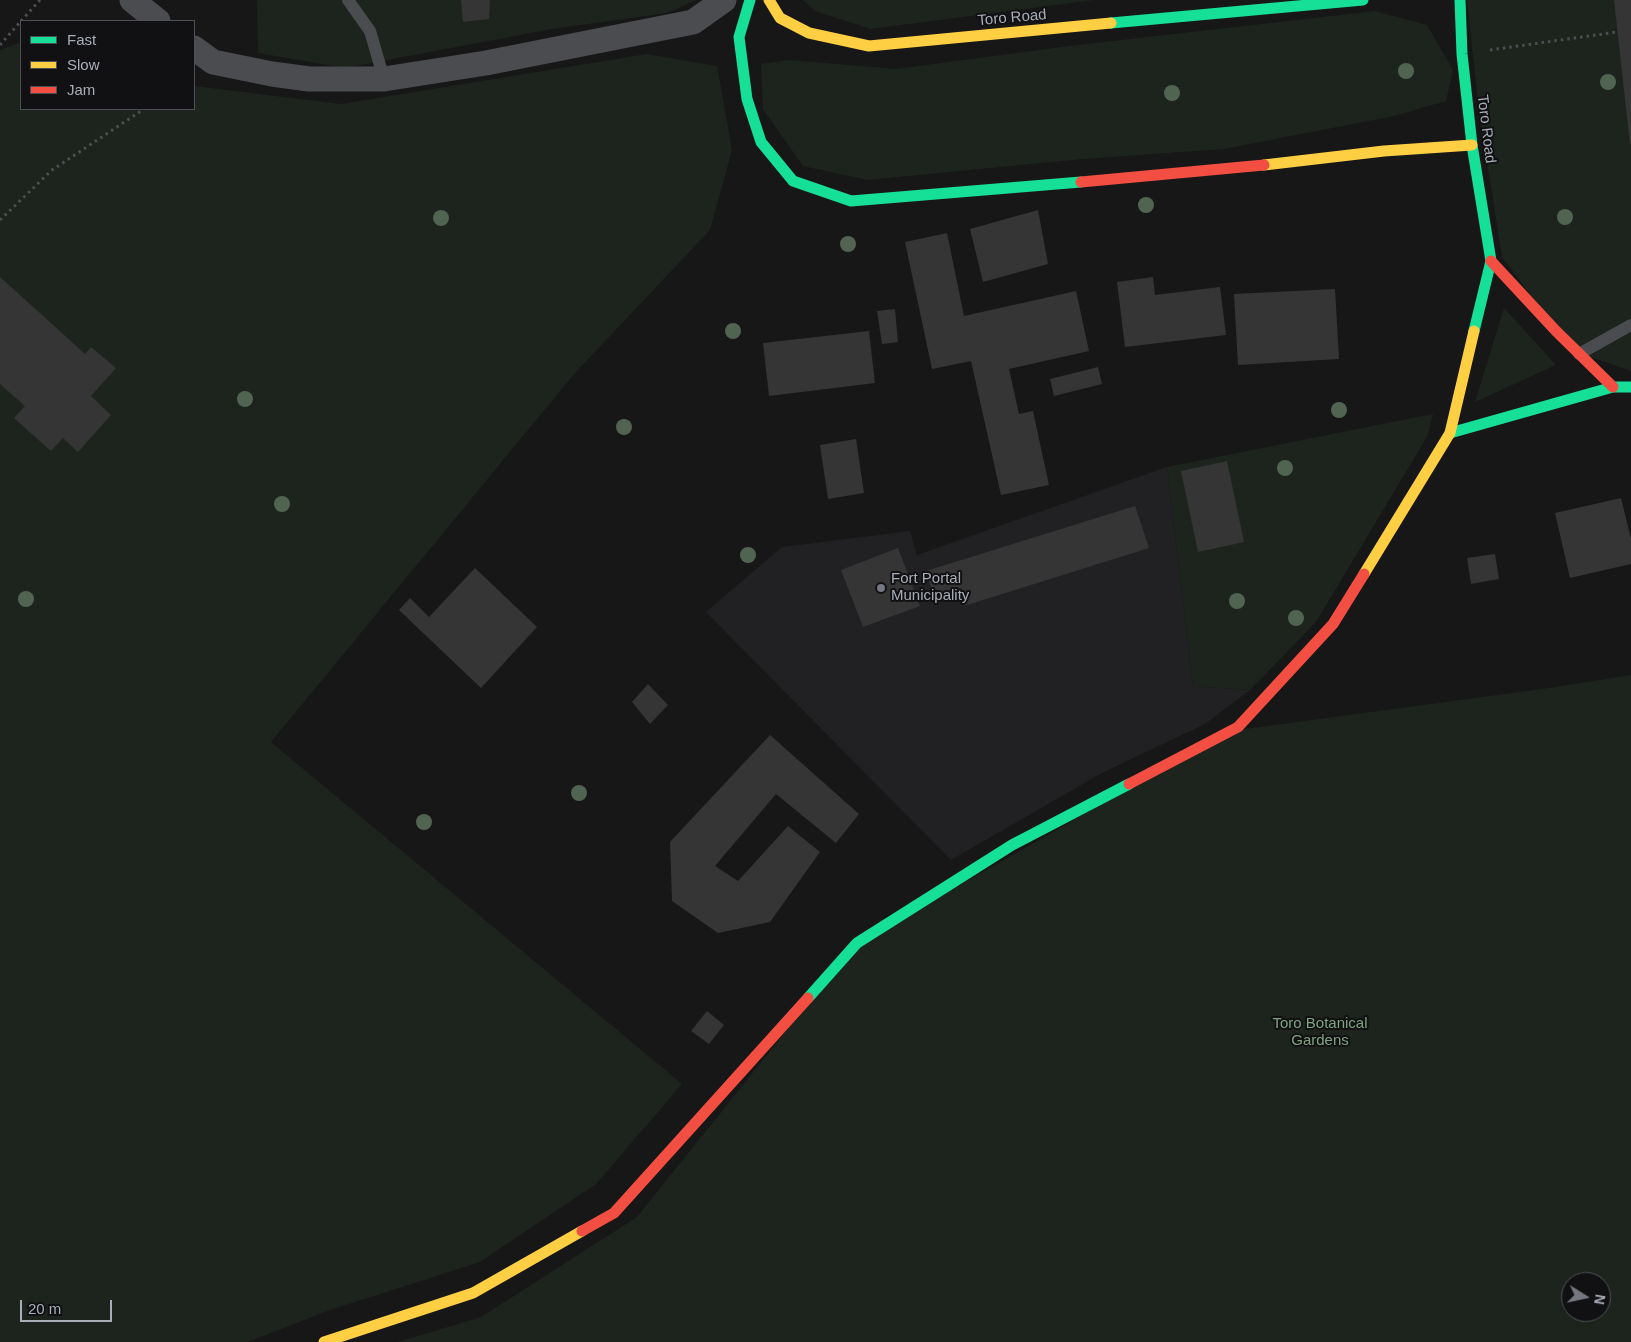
<!DOCTYPE html>
<style>
body{margin:0}
#map{position:relative;width:1631px;height:1342px;overflow:hidden;background:#171717;font-family:Arial,sans-serif}
canvas{display:block}
.legend{position:absolute;left:20px;top:20px;width:175px;height:90px;box-sizing:border-box;background:#111113;border:1px solid #4d4f55;margin:0;padding:6px 9px;list-style:none;font-size:15px;color:#a8adb8}
.legend li{display:flex;align-items:center;gap:10px;height:25px}
.legend b{width:25px;border:1px solid #4d4f55}
.north{position:absolute;left:1561px;top:1272px;width:50px;height:50px;box-sizing:border-box;background:#111113;border:1px solid #4d4f55;border-radius:50%;rotate:100deg;font-size:14px;font-weight:700;line-height:20px;text-align:center;color:#a8adb8}
.north::after{content:'';display:block;margin:auto;width:18px;height:22px;background:#757880;clip-path:polygon(50% 0,100% 100%,50% 72%,0 100%)}
.scale{position:absolute;left:20px;top:1300px;width:92px;height:22px;box-sizing:border-box;border:2px solid #a8adb8;border-top:0;padding-left:6px;font-size:15px;line-height:18px;white-space:nowrap;color:#a8adb8;-webkit-text-stroke:4px #111113;paint-order:stroke}
</style>
<div id="map">
<canvas width="1631" height="1342"></canvas>
<ul class="legend">
<li><b style="height:6px;background:#16e098"></b>Fast</li>
<li><b style="height:6px;background:#ffcf43"></b>Slow</li>
<li><b style="height:6px;background:#f24e42"></b>Jam</li>
</ul>
<div class="north">N</div>
<div class="scale">20 m</div>
</div>
<script>
const ctx = document.querySelector('canvas').getContext('2d');
ctx.lineJoin = 'round';
function fillPath(path, color) {
  ctx.fillStyle = color;
  ctx.fill(path, 'evenodd');
}
function strokePath(path, color, width, dash) {
  ctx.strokeStyle = color;
  ctx.lineWidth = width;
  ctx.lineCap = dash ? 'butt' : 'round';
  ctx.setLineDash(dash || []);
  ctx.stroke(path);
}
function drawText(font, color, halo, rows, align = 'center') {
  ctx.font = font + ' Arial,sans-serif';
  ctx.lineWidth = 4;
  ctx.setLineDash([]);
  ctx.textBaseline = 'middle';
  ctx.strokeStyle = halo;
  ctx.fillStyle = color;
  for (const [text, x, y, turn = 0] of rows) {
    ctx.save();
    ctx.translate(x, y);
    ctx.rotate((+turn || 0) * Math.PI / 180);
    ctx.textAlign = isNaN(turn) ? turn : align;
    if (halo) ctx.strokeText(text, 0, 0);
    ctx.fillText(text, 0, 0);
    ctx.restore();
  }
}
const built = new Path2D(`
 M1167,467L1193,686L1250,690L1205,724L1100,774L951,860L706,612L782,547L910,531L917,555Z`);
const green = new Path2D(`
 M257,0H696L667,13L552,29L345,68L258,53Z
 M803,0H1094L870,29L815,11Z
 M1467,0H1631V371L1573,351L1502,257L1479,110Z
 M1375,11L1427,25L1453,70L1446,101L1394,116L1224,149L1083,159L867,180L803,166L763,109L761,64L789,60L896,69L1069,46Z
 M21,42V109H194V86L341,104L647,54L717,66L732,150L710,230L574,374L271,742L682,1084L596,1184L480,1262L330,1310L248,1342H0V50Z
 M1504,308L1556,365L1475,402Z
 M1433,414L1428,435L1316,622L1250,690L1193,686L1167,467Z
 M1631,675V1342H398L481,1317L637,1217L855,945L1230,731L1542,689ZM1571,1282H1601V1312H1571Z`);
const building = new Path2D(`
 M461,0H490L489,19L463,22Z
 M1614,0H1631V144H1630Z
 M1038,210L1048,264L983,282L970,229Z
 M947,233L964,316L1076,291L1089,351L1009,369L1019,414L1033,411L1049,485L1001,495L971,361L932,369L905,242Z
 M0,277L85,354L91,347L116,368L91,396L111,415L78,452L63,438L51,451L14,418L25,406L0,384Z
 M1153,277L1155,295L1220,287L1226,335L1125,347L1117,282Z
 M1335,289L1339,359L1238,365L1234,294Z
 M895,309L898,342L882,344L877,311Z
 M869,331L875,383L769,396L763,343Z
 M1098,367L1102,384L1054,396L1050,379Z
 M856,439L864,493L828,499L820,445Z
 M1227,461L1244,542L1198,552L1181,471Z
 M1621,498L1631,539V564L1570,578L1555,513Z
 M1135,506L1149,548L964,606L959,591L934,599L926,571Z
 M898,548L920,606L863,627L841,570Z
 M1495,554L1499,579L1471,584L1467,558Z
 M475,568L537,627L481,688L399,610L410,598L429,617Z
 M648,684L668,705L650,724L632,702Z
 M770,735L859,814L836,843L776,794L715,866L738,881L788,826L820,852L770,922L718,933L672,901L670,842Z
 M707,1011L724,1025L709,1044L691,1031Z`);
const path = new Path2D(`
 M21,21L40,0
 M0,45L21,21
 M1490,50L1617,32
 M0,220L52,170L144,109`);
const lane = new Path2D(`
 M348,0L370,31L384,79
 M1579,354L1631,325`);
const street = new Path2D(`
 M132,0L158,21
 M194,48L213,62L272,74L309,79H384L486,63L693,22L724,0`);
const fast = new Path2D(`
 M750,0L739,37L747,99L761,142L793,181L851,201L1081,182
 M1460,0L1462,54L1472,145L1491,261L1474,331
 M1111,23L1363,0
 M1450,433L1613,387H1631
 M808,998L857,943L1012,845L1129,784`);
const slow = new Path2D(`
 M769,0L780,18L809,33L869,46L1111,23
 M1264,165L1384,151L1472,145
 M1364,574L1450,433L1474,331
 M324,1342L473,1293L582,1231`);
const jam = new Path2D(`
 M1081,182L1264,165
 M1491,261L1556,331L1613,387
 M1129,784L1238,727L1333,624L1364,574
 M582,1231L614,1213L808,998`);
const trees = [
 [1406,71],
 [1608,82],
 [1172,93],
 [1146,205],
 [1565,217],
 [441,218],
 [848,244],
 [733,331],
 [245,399],
 [1339,410],
 [624,427],
 [1285,468],
 [282,504],
 [748,555],
 [26,599],
 [1237,601],
 [1296,618],
 [579,793],
 [424,822]
];
const markers = [
 [881,588,5,"#757880"]
];
const streetNames = [
 ["Toro Road",1012,18,-5],
 ["Toro Road",1486,129,83]
];
const poiNames = [
 ["Fort Portal",891,579],
 ["Municipality",891,596]
];
const parkNames = [
 ["Toro Botanical",1320,1024],
 ["Gardens",1320,1041]
];
fillPath(built, '#212123');
fillPath(green, '#1d241e');
fillPath(building, '#353536');
strokePath(path, '#4d4e52', 3, [2.5, 4]);
strokePath(lane, '#4b4c50', 12);
strokePath(street, '#4b4c50', 25);
strokePath(fast, '#16e098', 11);
strokePath(slow, '#ffcf43', 11);
strokePath(jam, '#f24e42', 11);
ctx.fillStyle = '#506451';
for (const [x, y] of trees) {
  ctx.beginPath();
  ctx.arc(x, y, 8, 0, 2 * Math.PI);
  ctx.fill();
}
for (const [x, y, r, color] of markers) {
  const dot = new Path2D();
  dot.arc(x, y, r, 0, 2 * Math.PI);
  ctx.fillStyle = color;
  ctx.fill(dot);
  strokePath(dot, '#111113', 2);
}
drawText('15px', '#a8adb8', '#111113', streetNames);
drawText('15px', '#a8adb8', '#111113', poiNames, 'left');
drawText('15px', '#7fa381', '#111113', parkNames);
</script>
